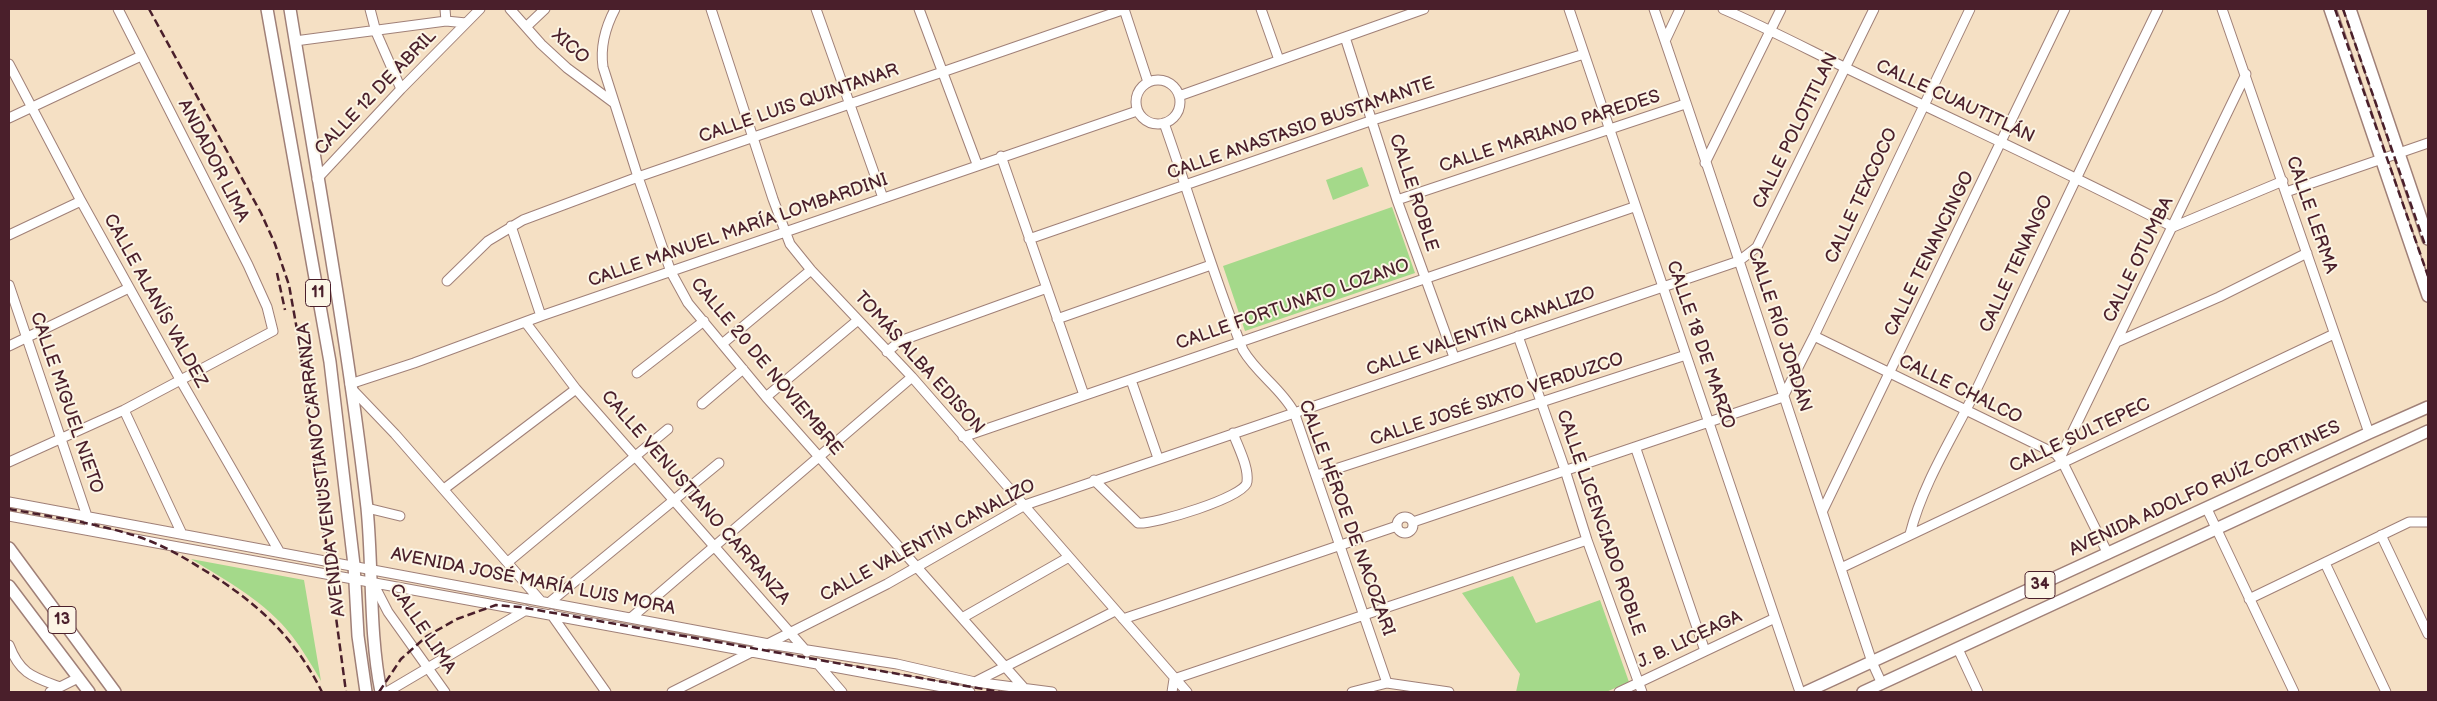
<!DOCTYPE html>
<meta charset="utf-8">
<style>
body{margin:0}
#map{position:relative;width:2437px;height:701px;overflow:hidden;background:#f5e0c4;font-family:"Balsamiq Sans",sans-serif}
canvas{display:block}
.frame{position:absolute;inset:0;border:10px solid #4a1f2b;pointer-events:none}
</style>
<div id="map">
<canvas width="2437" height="701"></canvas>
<div class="frame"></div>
</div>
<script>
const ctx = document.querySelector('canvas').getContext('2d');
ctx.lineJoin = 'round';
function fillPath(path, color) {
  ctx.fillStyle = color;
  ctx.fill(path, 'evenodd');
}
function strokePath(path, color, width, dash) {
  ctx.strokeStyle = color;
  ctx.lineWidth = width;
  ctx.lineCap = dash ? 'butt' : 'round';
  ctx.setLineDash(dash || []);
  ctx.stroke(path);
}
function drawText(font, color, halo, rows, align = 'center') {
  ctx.font = font + ' "Balsamiq Sans",sans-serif';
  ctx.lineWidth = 4;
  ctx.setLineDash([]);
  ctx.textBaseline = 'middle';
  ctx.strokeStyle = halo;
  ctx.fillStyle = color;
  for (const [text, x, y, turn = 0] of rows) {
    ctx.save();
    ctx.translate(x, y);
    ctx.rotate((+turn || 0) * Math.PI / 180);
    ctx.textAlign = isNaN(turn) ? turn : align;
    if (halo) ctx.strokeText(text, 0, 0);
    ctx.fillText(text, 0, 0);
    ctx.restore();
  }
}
const green = new Path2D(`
 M1362,167L1369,186L1333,200L1326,180Z
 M1392,207L1415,273L1245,331L1223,266Z
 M191,559L304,580L321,681C312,666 303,650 292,636C266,602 227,581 191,559Z
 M1513,576L1536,623L1600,600L1629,682L1606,692H1516L1520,674L1462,593Z`);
const minor = new Path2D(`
 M370,9L376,32L401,89
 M445,9L446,21
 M510,9L541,44L567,68L614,103
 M615,9C605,28 600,46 603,67L638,177L671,272L688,303L766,397L1024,688
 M711,9L773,199L790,244L811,270L912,377L1187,692
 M816,9L883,198
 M919,9L977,164
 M1124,9L1148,82
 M1261,9L1279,60
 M1569,9L1800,692
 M1654,9C1729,226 1799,444 1872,662L1882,684
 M1723,9C1765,27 1805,48 1846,68C1955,121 2065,171 2173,227L2283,181
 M2222,9L2369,433
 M526,27L545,9
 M1345,37L1397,200L1454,357
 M295,41L446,21L466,23
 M1665,41L1680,9
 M9,64L81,201L181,381L279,551
 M1136 102a22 22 0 1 1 44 0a22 22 0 1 1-44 0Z
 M1179,96L1424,9
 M9,118L141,56
 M1164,123C1191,199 1213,276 1243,350C1257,374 1281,388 1294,412L1387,683
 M1001,156L1084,395
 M1705,163L1781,9
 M317,179L401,89L480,9
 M2286,192L2428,143
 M1397,200L1685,104
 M511,226L541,316
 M9,235L81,201
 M1029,239L1373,120L1584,54
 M447,281L488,241L523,220L638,177L1125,9
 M9,285L92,531
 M1057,319L1211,265
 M526,323L576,389L807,652
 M1518,336L1565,470L1587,540L1642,692
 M1814,336L2056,454L2063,463L2108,554
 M2117,342L2219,297L2307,253
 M722,344L811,270
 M9,346L129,288
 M887,352L900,341L1047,288
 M637,373L704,321
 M1131,380L1158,458
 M350,384L414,363L541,316L1137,111
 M351,388L395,434L540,600
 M766,397L858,320
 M702,404L743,369
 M124,410L182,534
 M963,437C1187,360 1410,282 1634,207
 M1636,449L1705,651
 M2060,458L2246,74
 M9,462L124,410L273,331L267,307L248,265L118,9
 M1317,475L1686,355
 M1094,480L1138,523C1153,525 1246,497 1247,482C1249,467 1238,447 1233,433
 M444,489L576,389
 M9,502L769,644L897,664L975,682L1052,692
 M367,508L400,516
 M2207,509L2294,692
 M1822,512L2065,9
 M9,516L970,692
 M1397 525a8 8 0 1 1 16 0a8 8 0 1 1-16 0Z
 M1413,522L1783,397L1814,336L1970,9
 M1910,534C1924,479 1957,431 1981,380C2039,256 2098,132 2158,9
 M2381,535L2428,634
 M508,562L668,429
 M2325,563L2386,692
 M1841,568L2334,334
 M373,583L388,612L445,692
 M2249,599L2409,522H2428
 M550,602L719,463
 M551,614L606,692
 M632,617L912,377
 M962,618L1069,557
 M1123,619L1397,526
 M9,645C20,674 33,677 60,687
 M1958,649L1978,692
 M817,663L842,692
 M975,682L1115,611
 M50,692L78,678
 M387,692L526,610
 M672,692L887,584L1025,505L1739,261L1757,247L1874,9
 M1172,692L1174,679L1587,540
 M1352,692L1387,683L1449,692
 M1619,692L1775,618`);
const major = new Path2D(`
 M267,9L330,362L354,565L358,636L366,692
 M290,9C317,175 348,341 367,508C373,569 369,632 381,692
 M2330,9L2428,296
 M2350,9L2428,239
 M9,548L115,692
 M9,586L89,692
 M1806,692L2369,433L2428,407
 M1863,692L2428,431`);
const rail = new Path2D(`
 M149,9L261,213L275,244L289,285L299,341L346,692
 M2335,9L2428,276
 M2343,9L2425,245
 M277,273L285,310
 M9,509C52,517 97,523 139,537C160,544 180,555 199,567C254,600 293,634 322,692
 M379,692L401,659L427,636L457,619L496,605L520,607L1000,692`);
const shields = [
 [318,293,25],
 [2040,585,30],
 [62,620,28]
];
const shieldNames = [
 ["11",318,293],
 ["34",2040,585],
 ["13",62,620]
];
const streetNames = [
 ["XICO",570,47,41],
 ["CALLE 12 DE ABRIL",376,93,-46],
 ["CALLE CUAUTITLÁN",1955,102,25],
 ["CALLE LUIS QUINTANAR",799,104,-19],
 ["CALLE ANASTASIO BUSTAMANTE",1301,129,-19],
 ["CALLE POLOTITLAN",1796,131,-64],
 ["CALLE MARIANO PAREDES",1550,132,-18],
 ["ANDADOR LIMA",213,161,63],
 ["CALLE ROBLE",1413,193,72],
 ["CALLE TEXCOCO",1862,196,-65],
 ["CALLE LERMA",2311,215,71],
 ["CALLE MANUEL MARÍA LOMBARDINI",738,231,-19],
 ["CALLE TENANCINGO",1930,254,-64],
 ["CALLE OTUMBA",2139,260,-64],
 ["CALLE TENANGO",2017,264,-65],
 ["CALLE ALANÍS VALDEZ",155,301,61],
 ["CALLE FORTUNATO LOZANO",1293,305,-19],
 ["CALLE RÍO JORDÁN",1779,330,72],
 ["CALLE VALENTÍN CANALIZO",1481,332,-19],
 ["CALLE 18 DE MARZO",1700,345,71],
 ["TOMÁS ALBA EDISON",919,363,48],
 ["CALLE 20 DE NOVIEMBRE",766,367,50],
 ["CALLE CHALCO",1960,390,26],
 ["CALLE JOSÉ SIXTO VERDUZCO",1497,400,-18],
 ["CALLE MIGUEL NIETO",66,403,71],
 ["CALLE SULTEPEC",2080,436,-25],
 ["AVENIDA VENUSTIANO CARRANZA",322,470,-97],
 ["AVENIDA ADOLFO RUÍZ CORTINES",2205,489,-25],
 ["CALLE VENUSTIANO CARRANZA",695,498,49],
 ["CALLE HÉROE DE NACOZARI",1346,518,70],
 ["CALLE LICENCIADO ROBLE",1600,523,71],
 ["CALLE VALENTÍN CANALIZO",928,541,-28],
 ["AVENIDA JOSÉ MARÍA LUIS MORA",533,582,11],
 ["CALLE LIMA",422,629,56],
 ["J. B. LICEAGA",1690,640,-25]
];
fillPath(green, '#a4d98a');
strokePath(minor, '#a08078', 11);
strokePath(major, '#a08078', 14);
strokePath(minor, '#fff', 9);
strokePath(major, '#fff', 11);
strokePath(rail, '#4a1f2b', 2.5, [8, 4]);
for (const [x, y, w] of shields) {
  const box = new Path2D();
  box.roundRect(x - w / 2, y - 13.5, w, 27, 4);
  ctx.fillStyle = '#fcf5e5';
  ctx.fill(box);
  strokePath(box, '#4a1f2b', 1);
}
drawText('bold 16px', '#4a1f2b', null, shieldNames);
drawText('18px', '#4a1f2b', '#fcf5e5', streetNames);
</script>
